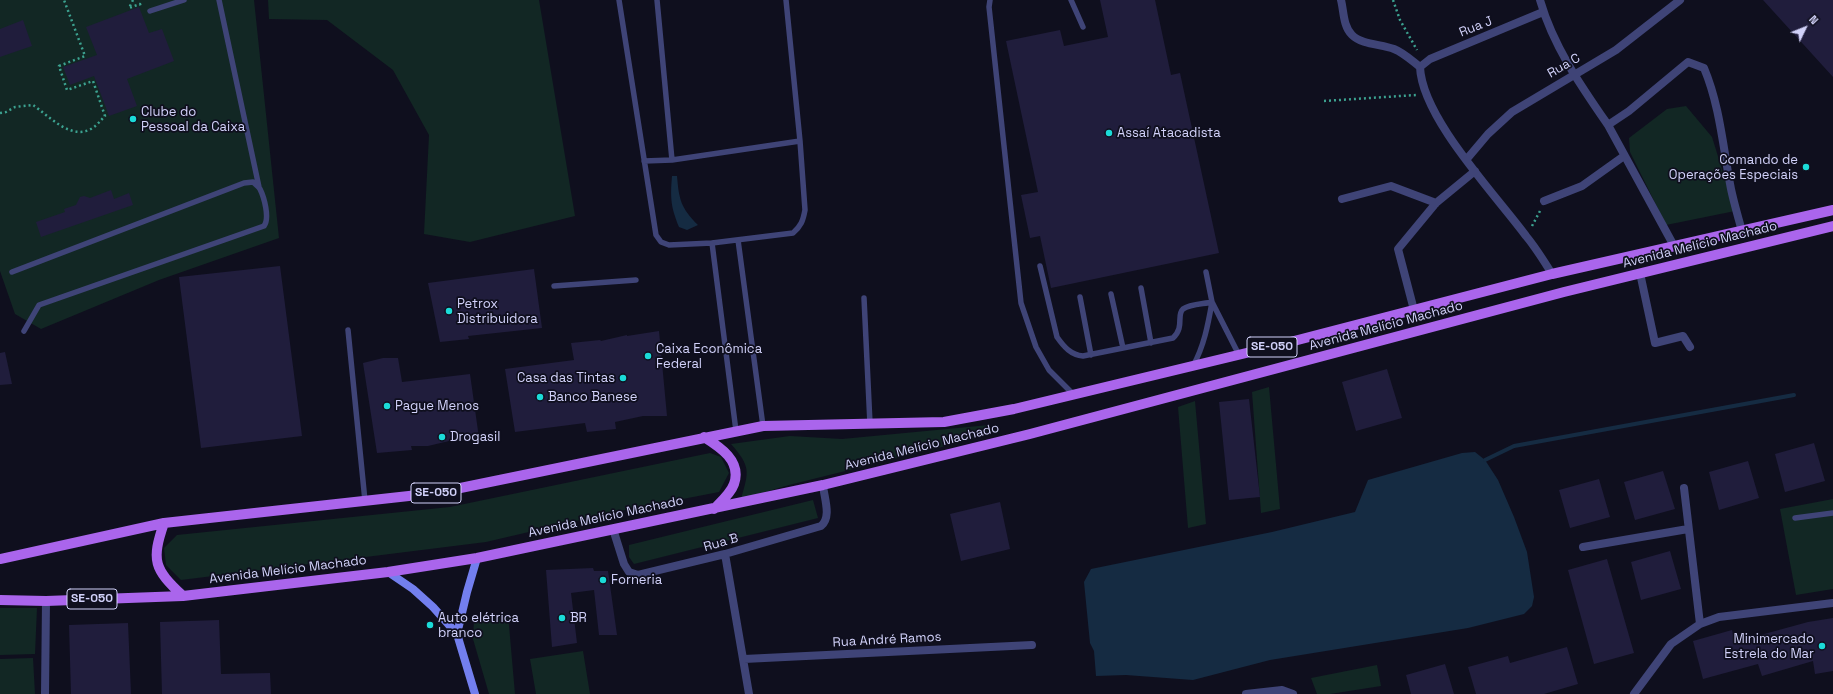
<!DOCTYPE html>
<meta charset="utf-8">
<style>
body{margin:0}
#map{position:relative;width:1833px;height:694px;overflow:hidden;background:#0f0f1e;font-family:"Space Grotesk",sans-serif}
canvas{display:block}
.north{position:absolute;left:1785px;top:8px;width:40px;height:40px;-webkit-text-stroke:3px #0f0f1e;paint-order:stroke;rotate:47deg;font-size:11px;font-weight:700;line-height:16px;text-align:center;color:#d1d1f9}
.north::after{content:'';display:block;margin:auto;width:14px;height:18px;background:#d1d1f9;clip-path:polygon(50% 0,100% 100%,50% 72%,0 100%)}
</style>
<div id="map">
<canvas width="1833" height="694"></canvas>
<div class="north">N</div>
</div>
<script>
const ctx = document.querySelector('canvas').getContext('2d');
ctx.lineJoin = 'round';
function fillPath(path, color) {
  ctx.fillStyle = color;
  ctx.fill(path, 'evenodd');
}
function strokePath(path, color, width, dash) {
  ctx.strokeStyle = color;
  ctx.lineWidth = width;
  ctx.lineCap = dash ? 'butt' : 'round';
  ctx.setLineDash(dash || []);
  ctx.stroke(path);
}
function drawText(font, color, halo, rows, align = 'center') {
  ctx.font = font + ' "Space Grotesk",sans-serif';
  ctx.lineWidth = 3.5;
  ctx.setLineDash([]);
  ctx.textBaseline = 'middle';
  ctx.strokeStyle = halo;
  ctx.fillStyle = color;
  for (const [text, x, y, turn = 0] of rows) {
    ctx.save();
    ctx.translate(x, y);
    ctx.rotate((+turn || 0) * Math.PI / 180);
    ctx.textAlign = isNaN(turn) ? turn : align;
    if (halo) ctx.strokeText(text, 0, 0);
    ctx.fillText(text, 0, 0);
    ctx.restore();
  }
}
const green = new Path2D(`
 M0,0H254L279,238L159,280L41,329L15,314L0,271Z
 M268,0H539L575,216L470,242L424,234L429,135L393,70L327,20L269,19Z
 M1686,106L1712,137L1735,211L1666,225L1630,152L1629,138L1667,109Z
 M1269,387L1280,509L1261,513L1252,392Z
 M1195,401L1206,524L1188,528L1178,407Z
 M989,425L990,435L789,485L741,499C749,471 751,467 731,444L790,436L842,439Z
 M710,453L721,457L729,473L719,492L610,513L486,542L181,580L166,565L164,548L177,535L450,507Z
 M1833,499V589L1796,595L1780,509Z
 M813,500L818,518L634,564L629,557V545Z
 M0,608H37L35,654L0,655Z
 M508,614L515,694H489L473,639L474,620Z
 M583,651L590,694H536L530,659Z
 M33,658L35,694H0V659Z
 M1377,665L1381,686L1330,694H1317L1311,678Z`);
const water = new Path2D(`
 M672,176H677C679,200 681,208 698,225L687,230L679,227C671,207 670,199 672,176Z
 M1475,452L1485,460L1498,480L1514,517L1527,552L1534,597L1532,606L1524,614L1468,628L1270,660L1193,680L1126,675L1096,676L1094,651L1090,643L1084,582L1091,569L1272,532L1355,512L1368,480L1462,453Z`);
const stream = new Path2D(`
 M1485,460L1514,446L1794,395`);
const building = new Path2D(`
 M1100,0H1155L1171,75L1180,73L1219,253L1051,288L1040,236L1030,238L1021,195L1038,192L1006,41L1060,30L1064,46L1108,37Z
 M1763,0H1833V77Z
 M139,7L149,33L162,29L174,61L127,79L137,106L109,116L94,76L70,85L63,67L97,55L86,27Z
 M23,20L32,46L0,57V29Z
 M111,190L114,199L129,193L133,205L41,237L36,222L65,212L64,209L76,205L80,197L84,196L90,198Z
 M280,266L302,436L201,448L179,277Z
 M534,269L542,328L468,336L469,339L440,342L428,283Z
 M659,331L667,416H643L615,422L616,429L587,432L585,423L515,432L505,369L574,360L571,343L600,340L601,341L627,335V336Z
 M5,352L12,384L0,385V353Z
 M383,358H398L402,382L470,374L479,438L449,441L428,446H411L412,450L377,453L363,363Z
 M1387,369L1402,418L1356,431L1342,382Z
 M1249,399L1260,497L1229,500L1219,402Z
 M1814,443L1825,481L1785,492L1775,454Z
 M1748,461L1759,498L1719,510L1709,472Z
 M1663,471L1675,509L1635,520L1624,482Z
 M1599,479L1610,517L1570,528L1559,490Z
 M1000,502L1010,549L961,561L950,514Z
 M1670,551L1681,589L1641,600L1631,562Z
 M1607,559L1634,653L1594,664L1568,570Z
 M593,568L594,571H608L617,635H599L594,590L571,593L577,643L552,647L546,570Z
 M1833,618V671L1815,674L1813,661L1762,676L1758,664L1703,679L1693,641L1732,630L1735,642L1808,622Z
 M219,620L221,674L270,673L271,694H162L160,622Z
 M128,623L131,694H71L69,625Z
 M1567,647L1578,684L1544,694H1476L1468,667L1508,656L1510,663Z
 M1445,664L1454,694H1411L1406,675Z`);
const path = new Path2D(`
 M133,0L129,8L140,4L141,7
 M1393,0L1400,20L1417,50
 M1324,101L1416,95
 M0,113L6,112L15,107L33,105C49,116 73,143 94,127C98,124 101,120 105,116L93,81L67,90L59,66L85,56L64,0
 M1532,226L1540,211`);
const lane = new Path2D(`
 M219,0L259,187
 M619,0L656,235L661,242L669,245L712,243L793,233C801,226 803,221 805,210L800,141L786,0
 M657,0L672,160
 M990,0L989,7L1021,303L1036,347L1049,370L1073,394
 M1071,0L1083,27
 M150,11L184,0
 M644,161L672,160L800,141
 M738,240L763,426
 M712,243L736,431
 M1040,266L1057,337C1064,347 1071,355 1083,356L1173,338C1185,327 1176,315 1183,309C1190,304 1204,304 1212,302
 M12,272L244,183L253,182C255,184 258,186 260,189C264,197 270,218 264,226L39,305L24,331
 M1206,272L1212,302L1239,355
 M554,286L636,280
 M1141,288L1151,343
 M1111,294L1123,348
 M1080,297L1091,355
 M864,298L870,424
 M348,330L365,501
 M1193,366C1204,346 1208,325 1212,302
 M1795,518L1833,513`);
const street = new Path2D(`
 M1341,0C1344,12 1343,26 1352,35C1362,45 1382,44 1394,49C1404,53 1411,60 1420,67C1422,118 1495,194 1526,236C1536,248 1544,261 1552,274
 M1540,0C1553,46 1581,86 1608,125
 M1420,67L1430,59L1543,12
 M1466,160L1488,134L1512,112L1616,50L1680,0
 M1342,199L1391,186L1436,203
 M1544,201L1582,186L1624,156
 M1674,246L1608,125L1629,111L1688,62L1704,68C1720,106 1723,148 1731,189C1734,203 1738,217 1742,231
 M1640,273L1655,343L1683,336L1690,347
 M1414,310L1398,249L1436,203L1475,171
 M1684,488L1700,624
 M613,529L624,564L629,572L638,575L725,554L821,526C832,517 824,498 823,485
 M1583,547L1688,529
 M725,554L749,694
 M744,659L1032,645
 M45,694L46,601
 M1246,694L1282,690L1293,694
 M1634,694L1671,644L1700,624L1719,617L1833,603`);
const secondary = new Path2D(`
 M388,572L413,589L433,607L457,634L475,694
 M457,634L467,592L477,558`);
const primary = new Path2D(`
 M704,437C720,447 742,461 734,484C731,493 721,502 714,509
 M164,523C151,561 154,569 183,596
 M0,559L164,523L436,493L763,426L944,422L1014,409L1267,348L1552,274L1833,210
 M0,600L46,601L183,596L388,572L477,558L823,485L1030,434L1564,292L1833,226`);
const markers = [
 [133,119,4,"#1bdbd8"],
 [1109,133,4,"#1bdbd8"],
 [1806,167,4,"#1bdbd8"],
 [449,311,4,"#1bdbd8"],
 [648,356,4,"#1bdbd8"],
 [623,378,4,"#1bdbd8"],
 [540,397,4,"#1bdbd8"],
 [387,406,4,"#1bdbd8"],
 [442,437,4,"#1bdbd8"],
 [603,580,4,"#1bdbd8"],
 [562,618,4,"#1bdbd8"],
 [430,625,4,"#1bdbd8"],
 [1822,646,4,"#1bdbd8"]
];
const shields = [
 [1272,347,50],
 [436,493,50],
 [92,599,50]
];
const shieldNames = [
 ["SE-050",1272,347],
 ["SE-050",436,493],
 ["SE-050",92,599]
];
const streetNames = [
 ["Rua J",1476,27,-22],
 ["Rua C",1564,66,-30],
 ["Avenida Melício Machado",1700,245,-14],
 ["Avenida Melício Machado",1386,326,-15],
 ["Avenida Melício Machado",922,447,-14],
 ["Avenida Melício Machado",606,517,-12],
 ["Rua B",721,543,-16],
 ["Avenida Melício Machado",288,570,-7],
 ["Rua André Ramos",887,640,-3]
];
const poiNames = [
 ["Clube do",141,112],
 ["Pessoal da Caixa",141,127],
 ["Assaí Atacadista",1117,133],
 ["Comando de",1798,160,"right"],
 ["Operações Especiais",1798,175,"right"],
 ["Petrox",457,304],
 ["Distribuidora",457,319],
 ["Caixa Econômica",656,349],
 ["Federal",656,364],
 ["Casa das Tintas",615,378,"right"],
 ["Banco Banese",548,397],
 ["Pague Menos",395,406],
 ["Drogasil",450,437],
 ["Forneria",611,580],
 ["Auto elétrica",438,618],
 ["branco",438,633],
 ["BR",570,618],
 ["Minimercado",1814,639,"right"],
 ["Estrela do Mar",1814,654,"right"]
];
fillPath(green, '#122724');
fillPath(water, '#152b42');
strokePath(stream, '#152b42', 4);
fillPath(building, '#201d3c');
strokePath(path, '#3ca290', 2.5, [2, 3]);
strokePath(lane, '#3f4477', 5.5);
strokePath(street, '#3f4477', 8);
strokePath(secondary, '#737fee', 8);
strokePath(primary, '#aa65ec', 10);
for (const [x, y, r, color] of markers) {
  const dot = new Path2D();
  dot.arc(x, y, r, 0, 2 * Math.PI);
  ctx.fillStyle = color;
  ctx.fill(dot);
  strokePath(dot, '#0f0f1e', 1.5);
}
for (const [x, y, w] of shields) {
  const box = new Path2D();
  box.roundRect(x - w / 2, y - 10, w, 20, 3);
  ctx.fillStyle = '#0f0f1e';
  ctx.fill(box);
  strokePath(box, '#d1d1f9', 1);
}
drawText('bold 12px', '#d1d1f9', null, shieldNames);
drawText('13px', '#d1d1f9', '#0f0f1e', streetNames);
drawText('13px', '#d1d1f9', '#0f0f1e', poiNames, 'left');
</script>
